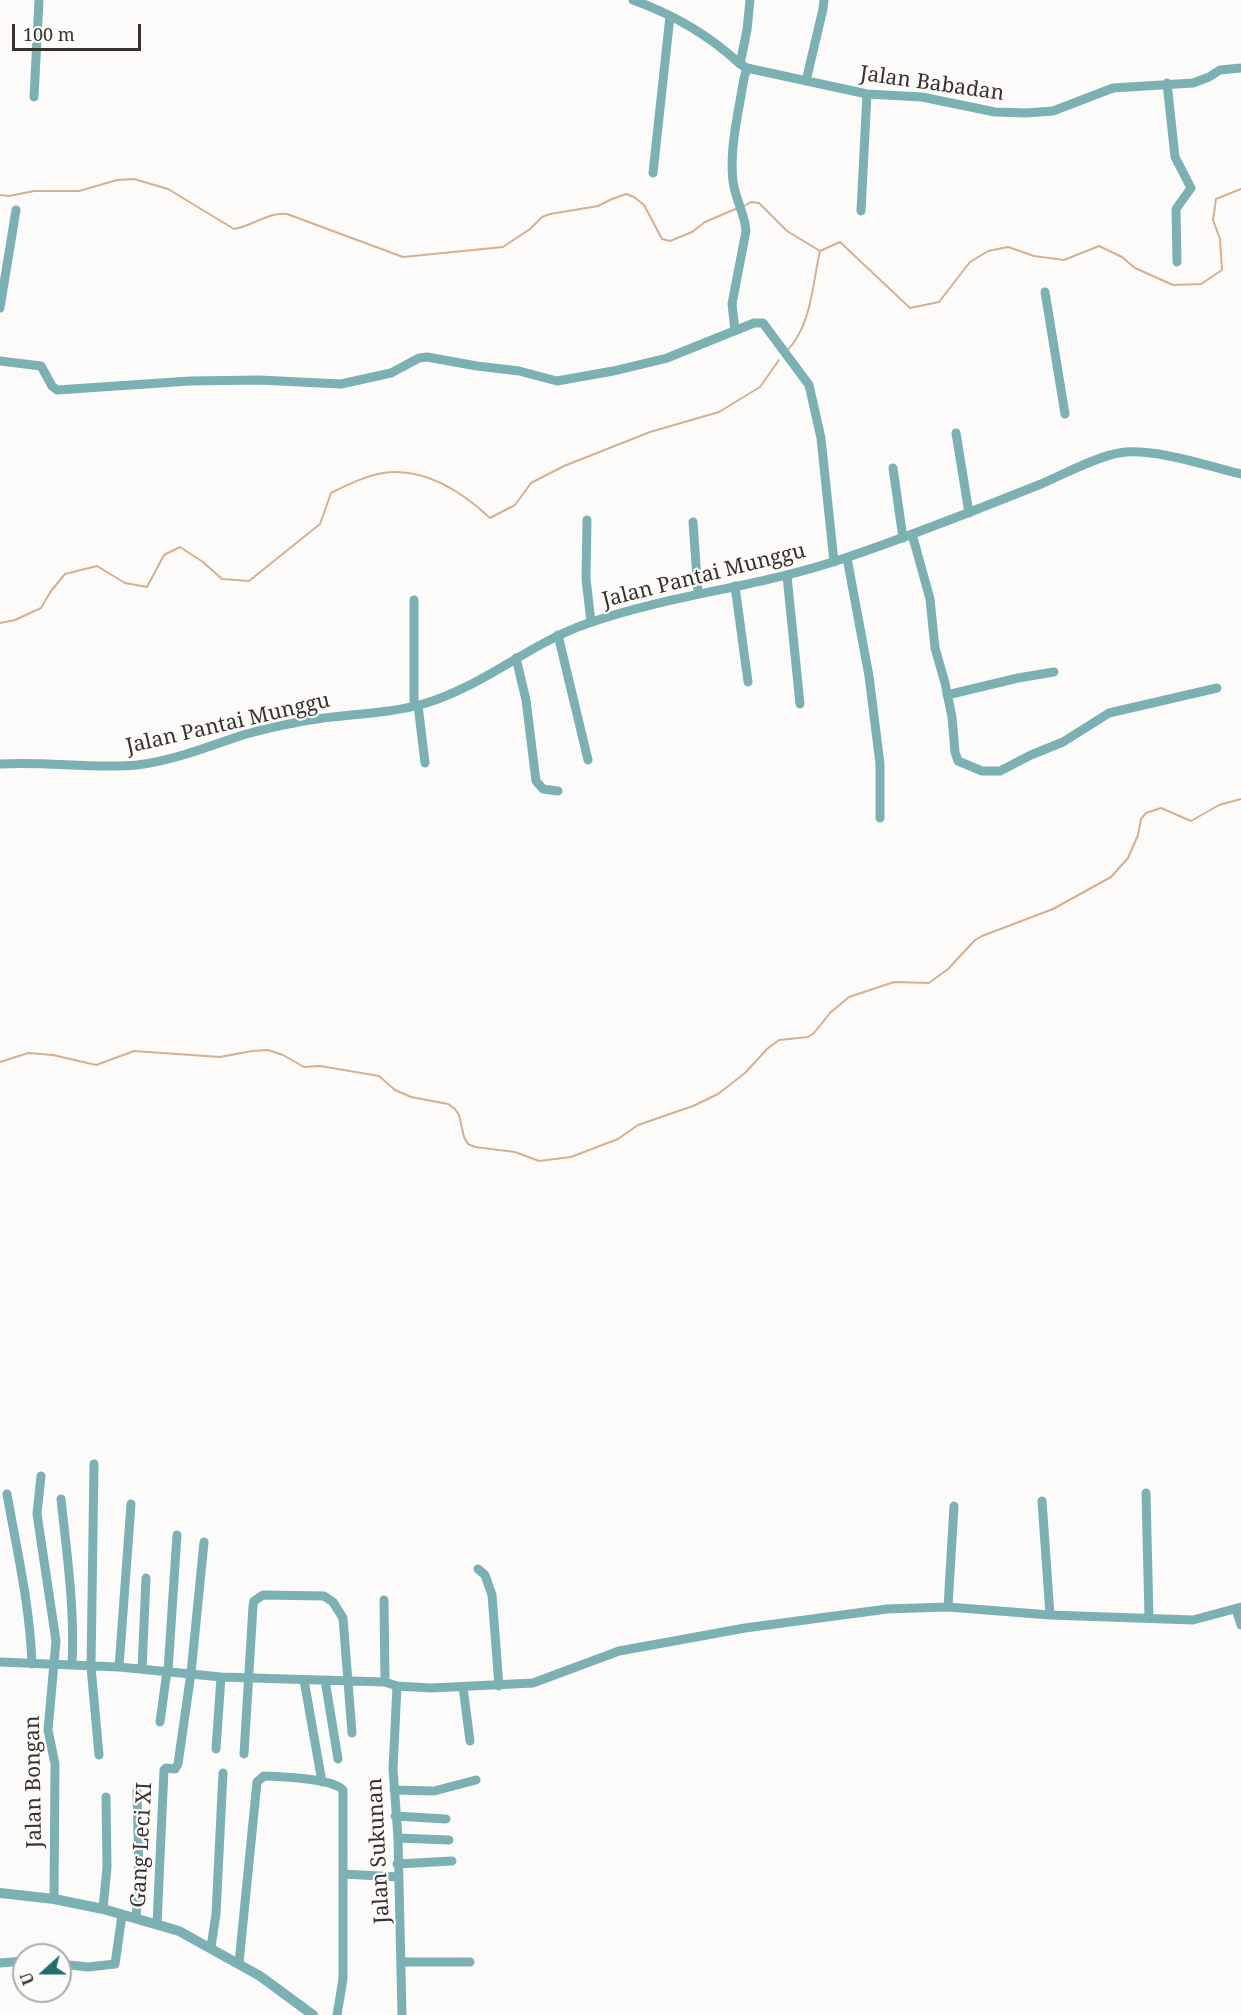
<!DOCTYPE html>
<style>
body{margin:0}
#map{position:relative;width:1241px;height:2015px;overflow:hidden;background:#fdfbf9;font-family:"Noto Serif",serif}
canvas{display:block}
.north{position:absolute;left:12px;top:1943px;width:60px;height:60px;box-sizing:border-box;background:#fdfbf9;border:2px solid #aeaba8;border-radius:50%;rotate:249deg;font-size:16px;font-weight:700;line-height:24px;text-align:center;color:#37322e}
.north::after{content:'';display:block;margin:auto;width:21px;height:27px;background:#216d70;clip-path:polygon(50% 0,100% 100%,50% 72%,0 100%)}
.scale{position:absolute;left:12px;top:24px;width:129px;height:27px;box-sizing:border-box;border:3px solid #37322e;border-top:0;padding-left:8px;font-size:18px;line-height:21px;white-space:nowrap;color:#37322e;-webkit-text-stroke:4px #fdfbf9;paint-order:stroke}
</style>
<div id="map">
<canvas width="1241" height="2015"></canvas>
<div class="north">U</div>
<div class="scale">100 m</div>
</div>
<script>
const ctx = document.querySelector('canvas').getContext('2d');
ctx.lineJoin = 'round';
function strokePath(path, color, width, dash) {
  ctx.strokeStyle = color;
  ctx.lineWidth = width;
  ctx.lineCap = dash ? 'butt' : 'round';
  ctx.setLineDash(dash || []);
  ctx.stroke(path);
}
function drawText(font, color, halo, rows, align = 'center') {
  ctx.font = font + ' "Noto Serif",serif';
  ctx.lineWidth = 4.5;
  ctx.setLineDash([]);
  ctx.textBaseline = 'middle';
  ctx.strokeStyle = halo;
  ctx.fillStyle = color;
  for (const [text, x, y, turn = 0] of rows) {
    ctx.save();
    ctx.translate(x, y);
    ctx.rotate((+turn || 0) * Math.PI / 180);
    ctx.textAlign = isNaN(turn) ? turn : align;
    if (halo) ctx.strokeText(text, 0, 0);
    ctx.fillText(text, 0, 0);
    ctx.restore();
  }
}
const stream = new Path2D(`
 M0,195L9,196L34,191H79L117,180L134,179L168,189L234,229C253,226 267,212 287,214L403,257L503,247L530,229L542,217L550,214L598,206L612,199L626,194L634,197L644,205L662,239L670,241L692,232L705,222L738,208
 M744,206L751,202L759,203L787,231L820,251
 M787,351C812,324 812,286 820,251L840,242L910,308L939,302L970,262L988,251L1008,247L1034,256L1064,260L1099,246L1122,257L1135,268L1173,285L1201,284L1222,270L1220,239L1213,220L1216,199L1241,189
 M0,623L15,620L41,608L51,591L65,574L97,566L125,583L147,587L164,555L180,547L203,562L222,579L249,581L320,524L331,493C347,485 365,476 383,473C424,467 461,491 490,518L515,505L531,483L564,466L650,432L719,412L760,387L779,360
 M0,1062L28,1053L53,1055L96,1065L134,1051L220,1057L252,1051L268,1050L283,1055L304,1067L320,1066L379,1076L395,1090L411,1097L448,1104L455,1109L459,1115L464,1137L468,1144L475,1147L515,1152L539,1161L571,1157L618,1139L638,1125L693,1106L718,1094L745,1073L767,1049L779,1040L808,1037L814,1033L830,1013L849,997L894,982L929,983L948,969L975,940L982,936L1053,909L1111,877L1128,858L1138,835L1141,819L1146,813L1161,808L1191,821L1219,805L1241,799`);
const minor = new Path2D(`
 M633,0C672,14 709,35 740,64L747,68L867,94L922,97L995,112L1026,113L1053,111L1113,88L1193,83L1209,77L1220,70L1241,68
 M740,64L747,30L750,0
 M806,81L823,9L824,0
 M1167,83L1175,157L1191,188L1176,209L1177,262
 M34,97L39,0
 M653,173L670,16
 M861,211L867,94
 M1045,292L1065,414
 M0,308L16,210
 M735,331L732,304L746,231C745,214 735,199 733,181C729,149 739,110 744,78L747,68
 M0,361L41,366L52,386L57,390L190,381L259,380L341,384L391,373L419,358L427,357L477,366L519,371L557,381L613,371L667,358L754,323H763L809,385L821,438L834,562
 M956,433L969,513
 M893,468L903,538
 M587,520L586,579L591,622
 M693,522L698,593
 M912,534L930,599L935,648L945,683L952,717L955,752L958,761L982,771H1000L1031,755L1063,742L1109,713L1217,688
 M847,558L869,676L880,764V818
 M787,576L800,704
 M735,586L748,682
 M558,635L588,760
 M516,658L526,700L536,781L543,789L558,791
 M947,695L1018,678L1054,672
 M418,705L425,763
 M414,706V600
 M0,764C46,761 91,769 137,765C171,761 204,748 237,737C255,731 275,727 294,723C337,713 380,716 423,704C482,687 529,644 586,624C671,594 761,587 845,558C911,536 976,510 1041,484C1062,475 1098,456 1119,453C1152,447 1208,466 1241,474
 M94,1464L91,1667L99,1755
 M41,1476L37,1514L56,1641L48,1730L55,1764L54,1899
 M1146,1493L1149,1618
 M7,1494C17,1551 30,1606 32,1664
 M61,1499C67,1555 75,1610 72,1665
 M1042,1501L1050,1615
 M478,1569L485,1575L492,1595L499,1686
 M384,1600L385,1682
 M948,1607L954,1506
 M1236,1609L1241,1625
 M0,1662L119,1667L221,1677L385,1682L397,1686L431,1688L533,1683L619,1651L745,1628L887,1609L948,1607L1050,1615L1193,1620L1241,1607
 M119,1667L131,1504
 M142,1669L146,1578
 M168,1671L177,1535
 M304,1680L322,1782
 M325,1680L338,1759
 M397,1686L393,1769L398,1838L402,2015
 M463,1687L470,1741
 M160,1722L167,1671
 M216,1749L221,1677
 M244,1754L253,1606L254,1601L263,1595L324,1596L333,1602L343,1618L352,1733
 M394,1790L434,1791L476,1780
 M395,1816L446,1819
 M398,1838L449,1840
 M397,1864L452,1861
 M343,1874L398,1877
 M103,1909L107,1867L106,1797
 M136,1918L139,1876L137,1791
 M157,1924L164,1770L166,1768L175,1769L178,1764L191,1673L204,1542
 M211,1947L216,1914L223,1773
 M402,1962H470
 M0,1963L24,1961
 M239,1963L257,1782L264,1776C282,1777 332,1778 343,1790V1979L337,2015
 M60,1964L88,1967L115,1964L122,1915`);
const tertiary = new Path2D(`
 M0,1893L54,1899L103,1909L179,1931L260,1976L313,2015`);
const streetNames = [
 ["Jalan Babadan",932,84,8],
 ["Jalan Pantai Munggu",704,576,-14],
 ["Jalan Pantai Munggu",228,724,-13],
 ["Jalan Bongan",34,1782,-91],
 ["Gang Leci XI",142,1845,-87],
 ["Jalan Sukunan",379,1851,-93]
];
strokePath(stream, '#d7af8f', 2);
strokePath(minor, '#7cb1b3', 9);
strokePath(tertiary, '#7cb1b3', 10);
drawText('21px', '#37322e', '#fdfbf9', streetNames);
</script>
